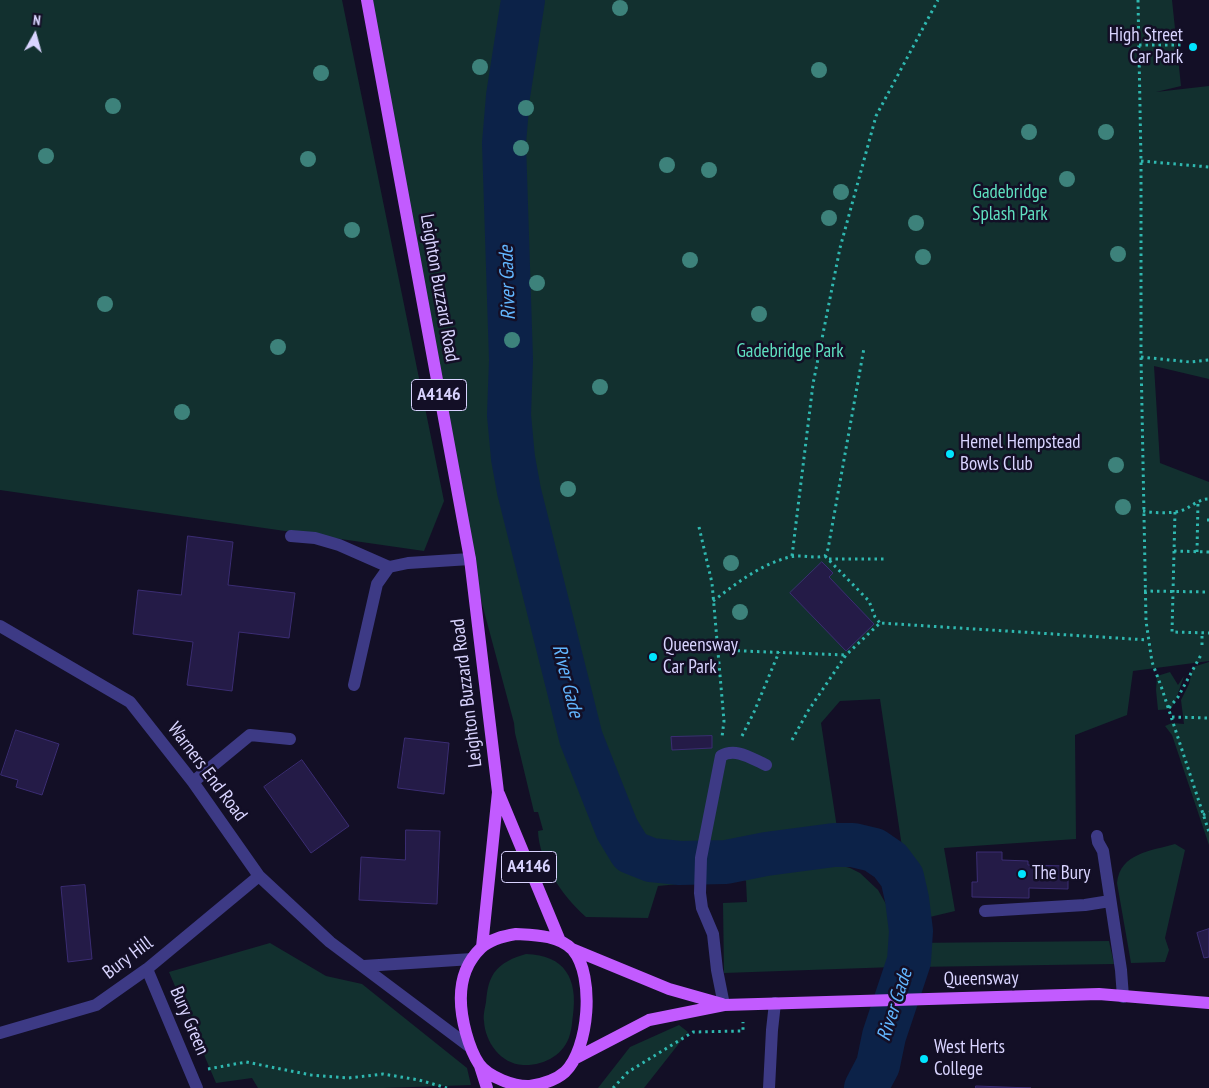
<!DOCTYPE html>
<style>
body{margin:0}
#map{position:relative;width:1209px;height:1088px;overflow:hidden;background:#130f26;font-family:"PT Sans Narrow",sans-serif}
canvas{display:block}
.north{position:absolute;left:10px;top:10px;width:50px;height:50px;-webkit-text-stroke:4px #130f26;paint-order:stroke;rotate:7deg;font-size:14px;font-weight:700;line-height:20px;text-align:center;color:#d9d4ff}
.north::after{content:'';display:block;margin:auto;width:18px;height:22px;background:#d9d4ff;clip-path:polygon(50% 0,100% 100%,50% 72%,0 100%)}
</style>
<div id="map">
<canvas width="1209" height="1088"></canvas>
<div class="north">N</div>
</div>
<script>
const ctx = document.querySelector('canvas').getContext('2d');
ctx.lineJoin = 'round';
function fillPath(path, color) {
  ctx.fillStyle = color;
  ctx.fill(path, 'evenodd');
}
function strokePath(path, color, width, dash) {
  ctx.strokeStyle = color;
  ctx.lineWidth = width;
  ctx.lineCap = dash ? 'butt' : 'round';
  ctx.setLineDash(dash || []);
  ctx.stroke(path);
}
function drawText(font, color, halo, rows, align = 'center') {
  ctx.font = font + ' "PT Sans Narrow",sans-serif';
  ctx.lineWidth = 5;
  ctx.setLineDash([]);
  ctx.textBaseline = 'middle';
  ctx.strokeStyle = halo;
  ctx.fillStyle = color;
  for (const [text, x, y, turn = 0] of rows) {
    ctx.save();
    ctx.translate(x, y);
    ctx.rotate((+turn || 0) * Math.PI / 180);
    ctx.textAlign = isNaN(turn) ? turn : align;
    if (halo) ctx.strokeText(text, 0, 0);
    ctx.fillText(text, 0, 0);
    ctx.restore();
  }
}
const green = new Path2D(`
 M0,0H342L444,501L424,551L0,490Z
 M367,0H1172L1181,86L1156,92L1209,86V379L1154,366L1160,463L1209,482V661L1133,671L1127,715L1075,735L1076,839L944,848L955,911L913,921L880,699L840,701L821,723L837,828L835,864L850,868L860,873L878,890L890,911L894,967L724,973L723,903L747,902L746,881L743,878L658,886L648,918L586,917C563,897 539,862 538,831L543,830L538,812H534L515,733L514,723L470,559Z
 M1209,662V845L1172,735L1165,726L1172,723L1184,724L1181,700L1189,684L1193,667Z
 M1170,672L1178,685L1184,676L1176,699L1171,709L1158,710L1156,690L1157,676Z
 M1175,844L1185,850L1165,938L1169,950L1165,962L1131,963L1117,883C1120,853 1151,851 1175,844Z
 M1109,941L1114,964L913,967L911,943Z
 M270,943L326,976L362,984L467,1068L471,1085L384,1088H258L252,1078L216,1083L169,972Z
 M526,954C565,955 578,979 573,1015C572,1021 572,1028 570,1034C565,1055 543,1066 523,1065C501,1064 485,1042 484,1021C483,1015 485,1008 486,1002C487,992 488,982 494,973C502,962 513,958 526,954Z
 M679,1025L688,1032L644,1088H598L630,1047Z`);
const river = new Path2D(`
 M523,0L508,96L504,143L511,360L509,415L513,458L519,491L581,738L617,829L631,852L651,860L680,863L726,862L766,854L834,845H853L874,850L890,861L902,877L907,899L911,931L909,961L884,1036L878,1065L866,1088`);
const building = new Path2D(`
 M188,536L233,542L228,585L295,593L289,638L239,632L232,691L187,685L193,642L133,634L138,590L181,595Z
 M822,562L833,573L829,577L874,624L846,651L790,593Z
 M16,730L59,744L42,795L16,787L18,780L1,775Z
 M712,736V748L672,750L671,737Z
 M405,738L449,743L444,794L398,788Z
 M302,760L349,826L311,853L264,787Z
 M406,830L440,831L437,904L359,900L361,857L405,860Z
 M977,852H1002V860L1028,861V865L1068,866V889L1029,888V898L972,897V882H977Z
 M85,885L92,959L68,962L61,887Z
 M1209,929V957L1204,958L1197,933Z
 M976,1086L1031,1088H976Z`);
const path = new Path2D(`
 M1138,0L1141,161V357L1146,621L1152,662L1161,686L1209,832
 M1139,45H1184
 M1141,161L1209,167
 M1141,357L1190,362L1209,360
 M1143,511C1155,513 1172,514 1183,510C1193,506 1198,499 1209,499
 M1175,512L1172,632L1209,633
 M1207,520H1209
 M699,527L712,583L724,721L722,737
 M1174,551L1209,552
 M1197,552L1198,501
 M792,556L813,384L840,248L876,116L938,0
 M825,556L869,601L875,617L880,623
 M829,559H887
 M1144,591L1209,592
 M713,601C737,583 761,564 790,557C801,554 814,559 825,556L828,549L864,348
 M1202,645V632
 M718,650L845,655
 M1169,708L1178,697L1202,653
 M1172,717L1209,718
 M742,736L754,712L779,652
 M792,740L808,711L846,655L880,623L1148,640
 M1203,815L1209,812
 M208,1069L246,1062L311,1075L348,1078L383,1074L419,1080L447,1088
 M613,1088L628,1072L693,1032L743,1031V1022`);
const minor = new Path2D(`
 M291,536L315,538L339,545L389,567
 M0,626L130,702L193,782L259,876L330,942L470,1047
 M354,685L377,584L389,567L408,563L470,559
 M193,782L250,735L290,739
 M1097,836L1098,842L1103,851L1121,970L1123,997
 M985,911L1085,905L1110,901
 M364,966L472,959
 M147,969L197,1088
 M724,1005L717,970L713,934L702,908L700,893L701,858L721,756C736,747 752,759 766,765
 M0,1033L96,1005L147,969L259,876
 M769,1088L772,1030L775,1003`);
const major = new Path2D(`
 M367,0L470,559L498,792L482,947
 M499,794L560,941
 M516,934C534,935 559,935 573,950C595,976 589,1049 565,1072C556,1080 543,1084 530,1086C515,1087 488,1077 479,1064C473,1055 469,1044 466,1033C458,1004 457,971 481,948C490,939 504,936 516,934Z
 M572,949L669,989L722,1004
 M576,1058L649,1020L724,1005L1099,994L1209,1003
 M480,1066L487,1088`);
const trees = [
 [620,8],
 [480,67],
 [819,70],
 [321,73],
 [113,106],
 [526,108],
 [1029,132],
 [1106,132],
 [521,148],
 [46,156],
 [308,159],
 [667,165],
 [709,170],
 [1067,179],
 [841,192],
 [829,218],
 [916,223],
 [352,230],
 [1118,254],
 [923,257],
 [690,260],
 [537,283],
 [105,304],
 [759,314],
 [512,340],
 [278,347],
 [600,387],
 [182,412],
 [1116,465],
 [568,489],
 [1123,507],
 [731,563],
 [740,612]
];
const markers = [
 [1193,47,5,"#00e5ff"],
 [950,454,5,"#00e5ff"],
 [653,657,5,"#00e5ff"],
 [1022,874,5,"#00e5ff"],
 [924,1059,5,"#00e5ff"]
];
const shields = [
 [439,395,55],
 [529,867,55]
];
const shieldNames = [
 ["A4146",439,395],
 ["A4146",529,867]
];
const poiNames = [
 ["High Street",1183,36,"right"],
 ["Car Park",1183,58,"right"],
 ["Hemel Hempstead",960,443],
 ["Bowls Club",960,465],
 ["Queensway",663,646],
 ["Car Park",663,668],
 ["The Bury",1032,874],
 ["West Herts",934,1048],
 ["College",934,1070]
];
const parkNames = [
 ["Gadebridge",1010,193],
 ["Splash Park",1010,215],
 ["Gadebridge Park",790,352]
];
const streetNames = [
 ["Leighton Buzzard Road",439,288,80],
 ["Leighton Buzzard Road",467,693,-97],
 ["Warners End Road",207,772,53],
 ["Bury Hill",128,958,-37],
 ["Queensway",981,979,-1],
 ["Bury Green",189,1021,67]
];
const waterNames = [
 ["River Gade",508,283,-92],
 ["River Gade",567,681,76],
 ["River Gade",895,1005,-72]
];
fillPath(green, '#12302f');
strokePath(river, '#0c2248', 44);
fillPath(building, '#241b47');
strokePath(building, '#3b2d73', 1);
strokePath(path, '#2fb8b0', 3, [2.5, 4]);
strokePath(minor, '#3d3a85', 12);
strokePath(major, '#c25bff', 12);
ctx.fillStyle = '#3d827b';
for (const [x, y] of trees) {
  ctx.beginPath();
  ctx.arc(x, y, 8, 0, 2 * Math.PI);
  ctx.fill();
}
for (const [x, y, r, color] of markers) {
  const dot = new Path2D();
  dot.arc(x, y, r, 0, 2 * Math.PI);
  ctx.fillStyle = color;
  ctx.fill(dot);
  strokePath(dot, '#130f26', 2);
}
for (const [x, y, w] of shields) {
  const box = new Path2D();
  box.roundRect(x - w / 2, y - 15.5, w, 31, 4);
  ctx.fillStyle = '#130f26';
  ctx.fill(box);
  strokePath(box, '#d9d4ff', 1);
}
drawText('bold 18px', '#d9d4ff', null, shieldNames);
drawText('19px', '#d9d4ff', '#130f26', poiNames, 'left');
drawText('19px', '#5fe0c0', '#130f26', parkNames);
drawText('19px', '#d9d4ff', '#130f26', streetNames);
drawText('italic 20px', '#62b6ff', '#130f26', waterNames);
</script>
